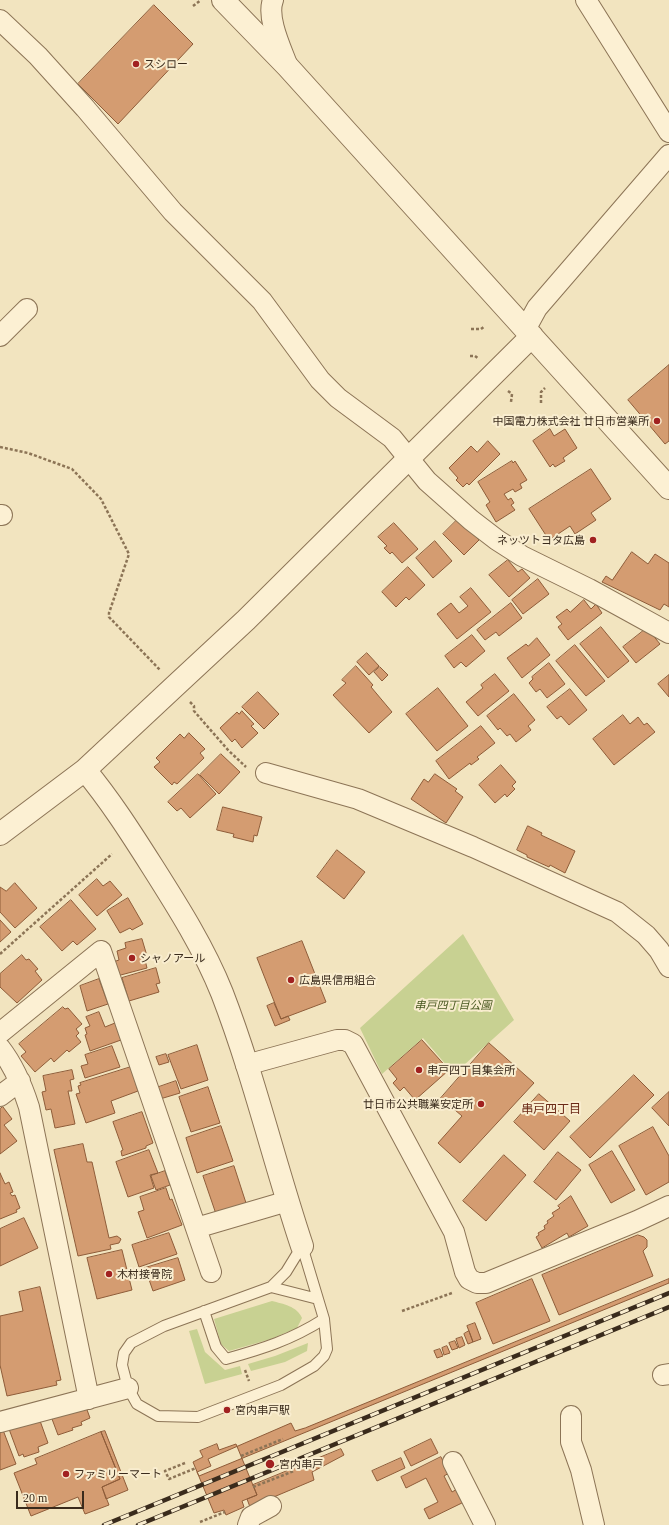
<!DOCTYPE html>
<meta charset="utf-8">
<style>
body{margin:0}
#map{position:relative;width:669px;height:1525px;overflow:hidden;background:#f2e4bf;font-family:Georgia,serif}
canvas{display:block}
.scale{position:absolute;left:16px;top:1491px;width:68px;height:18px;box-sizing:border-box;border:2px solid #3a2b1c;border-top:0;padding-left:5px;font-size:12px;line-height:14px;white-space:nowrap;color:#3a2b1c;-webkit-text-stroke:3px #f9edcf;paint-order:stroke}
</style>
<div id="map">
<canvas width="669" height="1525"></canvas>
<div class="scale">20 m</div>
</div>
<script>
const ctx = document.querySelector('canvas').getContext('2d');
ctx.lineJoin = 'round';
function fillPath(path, color) {
  ctx.fillStyle = color;
  ctx.fill(path, 'evenodd');
}
function strokePath(path, color, width, dash) {
  ctx.strokeStyle = color;
  ctx.lineWidth = width;
  ctx.lineCap = dash ? 'butt' : 'round';
  ctx.setLineDash(dash || []);
  ctx.stroke(path);
}
function drawText(font, color, halo, rows, align = 'center') {
  ctx.font = font + ' Georgia,"Noto Sans JP",serif';
  ctx.lineWidth = 4;
  ctx.setLineDash([]);
  ctx.textBaseline = 'middle';
  ctx.strokeStyle = halo;
  ctx.fillStyle = color;
  for (const [text, x, y, turn = 0] of rows) {
    ctx.save();
    ctx.translate(x, y);
    ctx.rotate((+turn || 0) * Math.PI / 180);
    ctx.textAlign = isNaN(turn) ? turn : align;
    if (halo) ctx.strokeText(text, 0, 0);
    ctx.fillText(text, 0, 0);
    ctx.restore();
  }
}
const green = new Path2D(`
 M463,934L514,1020L454,1074L423,1038L382,1074L360,1028Z
 M272,1301C283,1304 297,1306 302,1318L297,1328L271,1339L229,1351L221,1344L214,1319Z
 M197,1329L205,1352L225,1370L240,1366L242,1374L205,1384L189,1331Z
 M308,1343L307,1351L285,1362L251,1371L248,1364L275,1356Z`);
const building = new Path2D(`
 M154,5L193,44L118,124L78,84Z
 M669,365V441L665,444L628,400Z
 M550,429L554,436L565,429L577,448L563,458L565,461L555,467L553,464L550,467L533,441Z
 M488,441L500,454L469,485L467,483L463,487L456,480L458,478L449,468L471,446L477,452Z
 M512,461L513,463L515,461L527,480L520,484L522,488L515,492L513,489L504,494L508,500L511,498L514,503L511,505L515,510L496,522L486,505L490,502L478,482Z
 M591,469L611,499L591,513L596,520L575,534L570,526L549,540L529,509Z
 M458,519L479,540L464,555L443,534Z
 M394,523L418,549L402,563L392,552L390,554L384,548L387,546L378,537Z
 M435,541L452,561L433,578L416,558Z
 M632,552L648,564L655,554L669,563V607L664,604L660,610L602,582L606,576L612,580Z
 M508,560L518,572L522,569L530,578L509,597L489,575Z
 M408,567L425,585L409,600L406,597L396,607L382,592Z
 M538,579L549,594L523,614L512,600Z
 M471,588L491,612L457,639L437,614L451,603L459,613L468,606L460,597Z
 M584,600L591,609L596,604L602,613L568,640L558,627L562,624L556,617L567,609L570,612Z
 M511,603L522,618L499,636L496,632L485,640L477,630Z
 M601,627L629,661L608,678L580,644Z
 M647,628L660,644L636,663L623,647Z
 M472,635L485,651L466,667L461,662L454,668L445,656Z
 M537,638L550,655L522,678L507,658L526,644L528,646Z
 M575,645L605,681L586,696L556,661Z
 M367,653L379,666L369,675L357,662Z
 M549,663L565,684L547,698L540,689L536,692L529,683L533,679L532,677Z
 M356,666L373,685L371,687L392,712L369,733L333,695L346,683L342,680Z
 M380,667L388,675L382,681L374,672Z
 M495,674L509,691L478,716L466,702L483,688L481,685Z
 M669,675V697L658,684Z
 M438,688L468,726L437,751L406,714Z
 M570,689L587,710L569,725L561,716L557,719L547,707Z
 M258,692L279,714L264,729L242,707Z
 M514,694L535,720L528,726L531,730L516,742L510,734L507,736L500,728L498,730L487,716Z
 M242,711L254,724L251,726L258,733L242,748L235,739L232,742L220,728L237,712L239,714Z
 M623,715L630,724L638,717L644,725L647,723L655,732L614,765L593,739Z
 M481,726L495,743L477,757L479,759L471,765L470,763L449,779L436,761Z
 M189,733L205,749L200,753L204,758L177,784L174,782L172,785L154,767L160,762L156,758L180,734L184,738Z
 M221,754L240,772L219,794L200,775Z
 M501,765L516,782L512,786L515,789L507,797L505,794L495,803L479,785Z
 M198,774L216,794L190,818L181,808L177,811L168,802Z
 M435,774L457,789L455,791L463,797L446,823L411,799L424,779L428,782Z
 M223,807L262,817L257,836L254,835L253,842L233,837L234,834L217,830Z
 M528,826L542,833L541,835L575,851L565,873L550,865L549,867L527,857V855L517,850Z
 M337,850L365,872L344,899L317,877Z
 M97,879L103,886L110,881L122,895L97,916L79,895Z
 M15,883L37,908L15,928L0,912V887L6,891Z
 M128,898L143,924L132,930L130,928L120,933L107,911Z
 M71,900L96,929L77,945L73,941L62,951L40,927Z
 M0,920L11,932L0,942Z
 M142,939L147,956H144L147,968L117,976L113,962L119,960L117,951L126,948L125,943Z
 M302,941L326,1002L281,1019L257,958Z
 M22,955L26,960L29,959L38,969L35,971L42,980L17,1003L0,987V974Z
 M156,968L160,983L156,984L159,992L129,1001L122,978Z
 M99,979L108,1004L87,1011L80,986Z
 M274,1003L281,1019L288,1016L290,1020L275,1026L267,1006Z
 M63,1007L65,1009L68,1008L82,1024L76,1029L79,1033L76,1036L81,1042L69,1052L67,1050L54,1062L51,1058L35,1072L21,1056L26,1052L19,1044Z
 M99,1012L105,1027L115,1023L121,1040L90,1051L85,1035L87,1034L85,1028L90,1026L86,1017Z
 M422,1040L449,1070L415,1100L404,1087L400,1091L393,1083L397,1079L389,1069Z
 M489,1043L534,1083L460,1163L438,1143L462,1116L441,1098Z
 M197,1045L208,1080L181,1089L168,1055Z
 M112,1046L120,1067L85,1078L81,1066L88,1064L85,1055Z
 M166,1054L169,1062L159,1065L156,1057Z
 M131,1067L138,1091L111,1101L115,1113L86,1123L76,1094L80,1093L78,1086L81,1085L80,1083Z
 M72,1070L74,1079L70,1080L72,1091H68L75,1124L55,1128L51,1109L46,1110L42,1092L46,1091L43,1076Z
 M634,1075L654,1095L590,1158L570,1137Z
 M176,1081L180,1093L160,1099L156,1088Z
 M208,1087L220,1123L191,1132L179,1097Z
 M669,1092V1126L652,1108Z
 M539,1094L570,1121L544,1150L514,1122Z
 M3,1107L12,1119L4,1125L17,1141L0,1154V1109Z
 M142,1112L153,1143L146,1146V1148L122,1156L121,1151L123,1150L113,1122Z
 M221,1126L233,1161L197,1173L186,1138Z
 M653,1127L669,1156V1182L646,1195L619,1146Z
 M83,1144L87,1162H92L109,1238L117,1236L121,1239L119,1243L110,1245L111,1249L78,1256L54,1150Z
 M149,1150L158,1173L150,1175L154,1188L128,1197L116,1162Z
 M612,1151L635,1190L611,1203L589,1165Z
 M558,1152L581,1170L556,1200L534,1182Z
 M504,1155L526,1175L486,1221L463,1201Z
 M234,1166L246,1203L216,1214L203,1176Z
 M165,1171L170,1185L156,1190L151,1176Z
 M0,1173L5,1184L9,1182L13,1192L10,1193L12,1196L15,1195L20,1208L16,1210L17,1212L0,1219Z
 M166,1188L170,1200L172,1199L182,1225L147,1238L138,1212L144,1210L140,1197Z
 M571,1196L588,1226L569,1237L567,1233L542,1248L536,1237L539,1235L538,1233L545,1229L544,1226L548,1223L547,1221L554,1216L552,1213L560,1208L558,1206Z
 M24,1218L38,1248L0,1266V1229Z
 M169,1233L177,1254L139,1267L132,1245Z
 M638,1235L644,1237L647,1240V1247L643,1251L653,1276L559,1315L542,1275Z
 M122,1250L132,1290L97,1299L87,1258Z
 M178,1258L185,1280L153,1291L145,1268Z
 M532,1279L550,1321L493,1344L476,1303Z
 M669,1279V1283L199,1476L197,1472L211,1466L208,1459L291,1423L295,1431L305,1428Z
 M40,1287L61,1380L56,1381L57,1385L7,1396L0,1365V1316L23,1311L19,1292Z
 M475,1323L481,1339L473,1342L467,1326Z
 M469,1331L473,1342L468,1344L464,1334Z
 M462,1337L465,1345L459,1348L456,1339Z
 M455,1341L458,1348L452,1350L449,1343Z
 M447,1346L450,1353L444,1355L442,1348Z
 M440,1349L443,1356L437,1358L434,1351Z
 M86,1407L90,1418L81,1422L82,1425L72,1428L73,1430L58,1435L52,1419Z
 M39,1418L48,1443L38,1447L39,1452L24,1457L23,1454L19,1456L9,1429Z
 M3,1430L16,1464L0,1470V1431Z
 M105,1431L128,1490L106,1499L102,1487L120,1479L101,1432Z
 M101,1432L120,1479L102,1487L109,1505L85,1514L78,1497L31,1516L14,1473L37,1464L35,1459Z
 M431,1439L438,1453L411,1466L404,1452Z
 M217,1444L219,1450L236,1444L257,1495L242,1501L244,1507L226,1515L224,1510L214,1513L193,1462L203,1457L200,1451Z
 M341,1449L344,1455L312,1472L314,1480L250,1507L247,1499L257,1495L253,1485Z
 M441,1457L449,1473L444,1476L452,1492L459,1488L466,1501L429,1519L424,1509L438,1502L426,1478L406,1488L401,1477Z
 M401,1458L405,1468L377,1481L372,1471Z`);
const path = new Path2D(`
 M193,6L201,0
 M471,329H481L485,326
 M470,356H475L479,359
 M508,391L512,394L511,402
 M541,403V392L545,388
 M0,447L28,453L72,469L101,499L129,554L109,613V617L160,670
 M190,702L194,706V711L228,750L246,767
 M0,954L112,854
 M402,1311L452,1293
 M245,1370L249,1381
 M241,1456L283,1439
 M185,1463L165,1471L169,1479L196,1468
 M253,1487L294,1471
 M200,1522L225,1512`);
const service = new Path2D(`
 M302,1246L324,1319L327,1349L324,1356L314,1366L281,1385L198,1417L158,1416L137,1404L128,1388L122,1365L124,1353L131,1343L164,1326L271,1287L286,1272Z
 M271,1287L318,1299
 M204,1311L216,1347L226,1359C262,1349 291,1340 324,1319`);
const minor = new Path2D(`
 M273,0C266,18 282,50 288,67
 M586,0L669,132
 M0,20L38,56L85,108L173,212L262,301L320,380L338,398L392,438L427,481L471,520L497,540L522,556L589,589L669,633
 M525,330L537,308L669,155
 M0,336L27,309
 M0,515H2
 M266,773L358,799L473,847L617,912L646,935L659,950L669,967
 M0,1033L101,951L211,1272
 M0,1048C14,1066 22,1085 29,1107L89,1399
 M246,1065L337,1040H345L353,1044L454,1232L465,1272L469,1279L477,1283H486L637,1221L669,1206
 M0,1096L20,1081
 M196,1228L288,1201
 M663,1375L669,1374
 M571,1416V1442L581,1470L594,1525
 M0,1422L128,1388
 M453,1462L485,1525
 M248,1525L251,1517L271,1506`);
const tertiary = new Path2D(`
 M223,0L288,67L669,488
 M85,770C110,800 131,833 152,866C178,907 204,948 222,993C254,1076 274,1162 302,1246
 M0,834L85,770L175,686L246,620L532,336`);
const rail = new Path2D(`
 M104,1525L669,1293
 M138,1525L669,1307`);
const markers = [
 [136,64,4,"#a12120"],
 [657,421,4,"#a12120"],
 [593,540,4,"#a12120"],
 [132,958,4,"#a12120"],
 [291,980,4,"#a12120"],
 [419,1070,4,"#a12120"],
 [481,1104,4,"#a12120"],
 [109,1274,4,"#a12120"],
 [227,1410,4,"#a12120"],
 [270,1464,5,"#a12120"],
 [66,1474,4,"#a12120"]
];
const poiNames = [
 ["スシロー",144,64],
 ["中国電力株式会社 廿日市営業所",649,421,"right"],
 ["ネッツトヨタ広島",585,540,"right"],
 ["シャノアール",140,958],
 ["広島県信用組合",299,980],
 ["串戸四丁目集会所",427,1070],
 ["廿日市公共職業安定所",473,1104,"right"],
 ["木村接骨院",117,1274],
 ["宮内串戸駅",235,1410],
 ["宮内串戸",279,1464],
 ["ファミリーマート",74,1474]
];
const parkNames = [
 ["串戸四丁目公園",453,1005]
];
const neighbourhoodNames = [
 ["串戸四丁目",551,1108]
];
fillPath(green, '#c8d192');
fillPath(building, '#d49c71');
strokePath(building, '#8e5c39', 1);
strokePath(service, '#8c7456', 12);
strokePath(minor, '#8c7456', 22);
strokePath(tertiary, '#8c7456', 24);
strokePath(path, '#8c7456', 2.5, [3, 2]);
strokePath(service, '#fcf0d3', 10);
strokePath(minor, '#fcf0d3', 20);
strokePath(tertiary, '#fcf0d3', 22);
strokePath(rail, '#3a2b1c', 4.5);
strokePath(rail, '#f9edcf', 3, [9]);
for (const [x, y, r, color] of markers) {
  const dot = new Path2D();
  dot.arc(x, y, r, 0, 2 * Math.PI);
  ctx.fillStyle = color;
  ctx.fill(dot);
  strokePath(dot, '#f9edcf', 1.5);
}
drawText('11px', '#3a2b1c', '#f9edcf', poiNames, 'left');
drawText('italic 11px', '#495920', '#f9edcf', parkNames);
drawText('12px', '#6b2a17', '#f9edcf', neighbourhoodNames);
</script>
